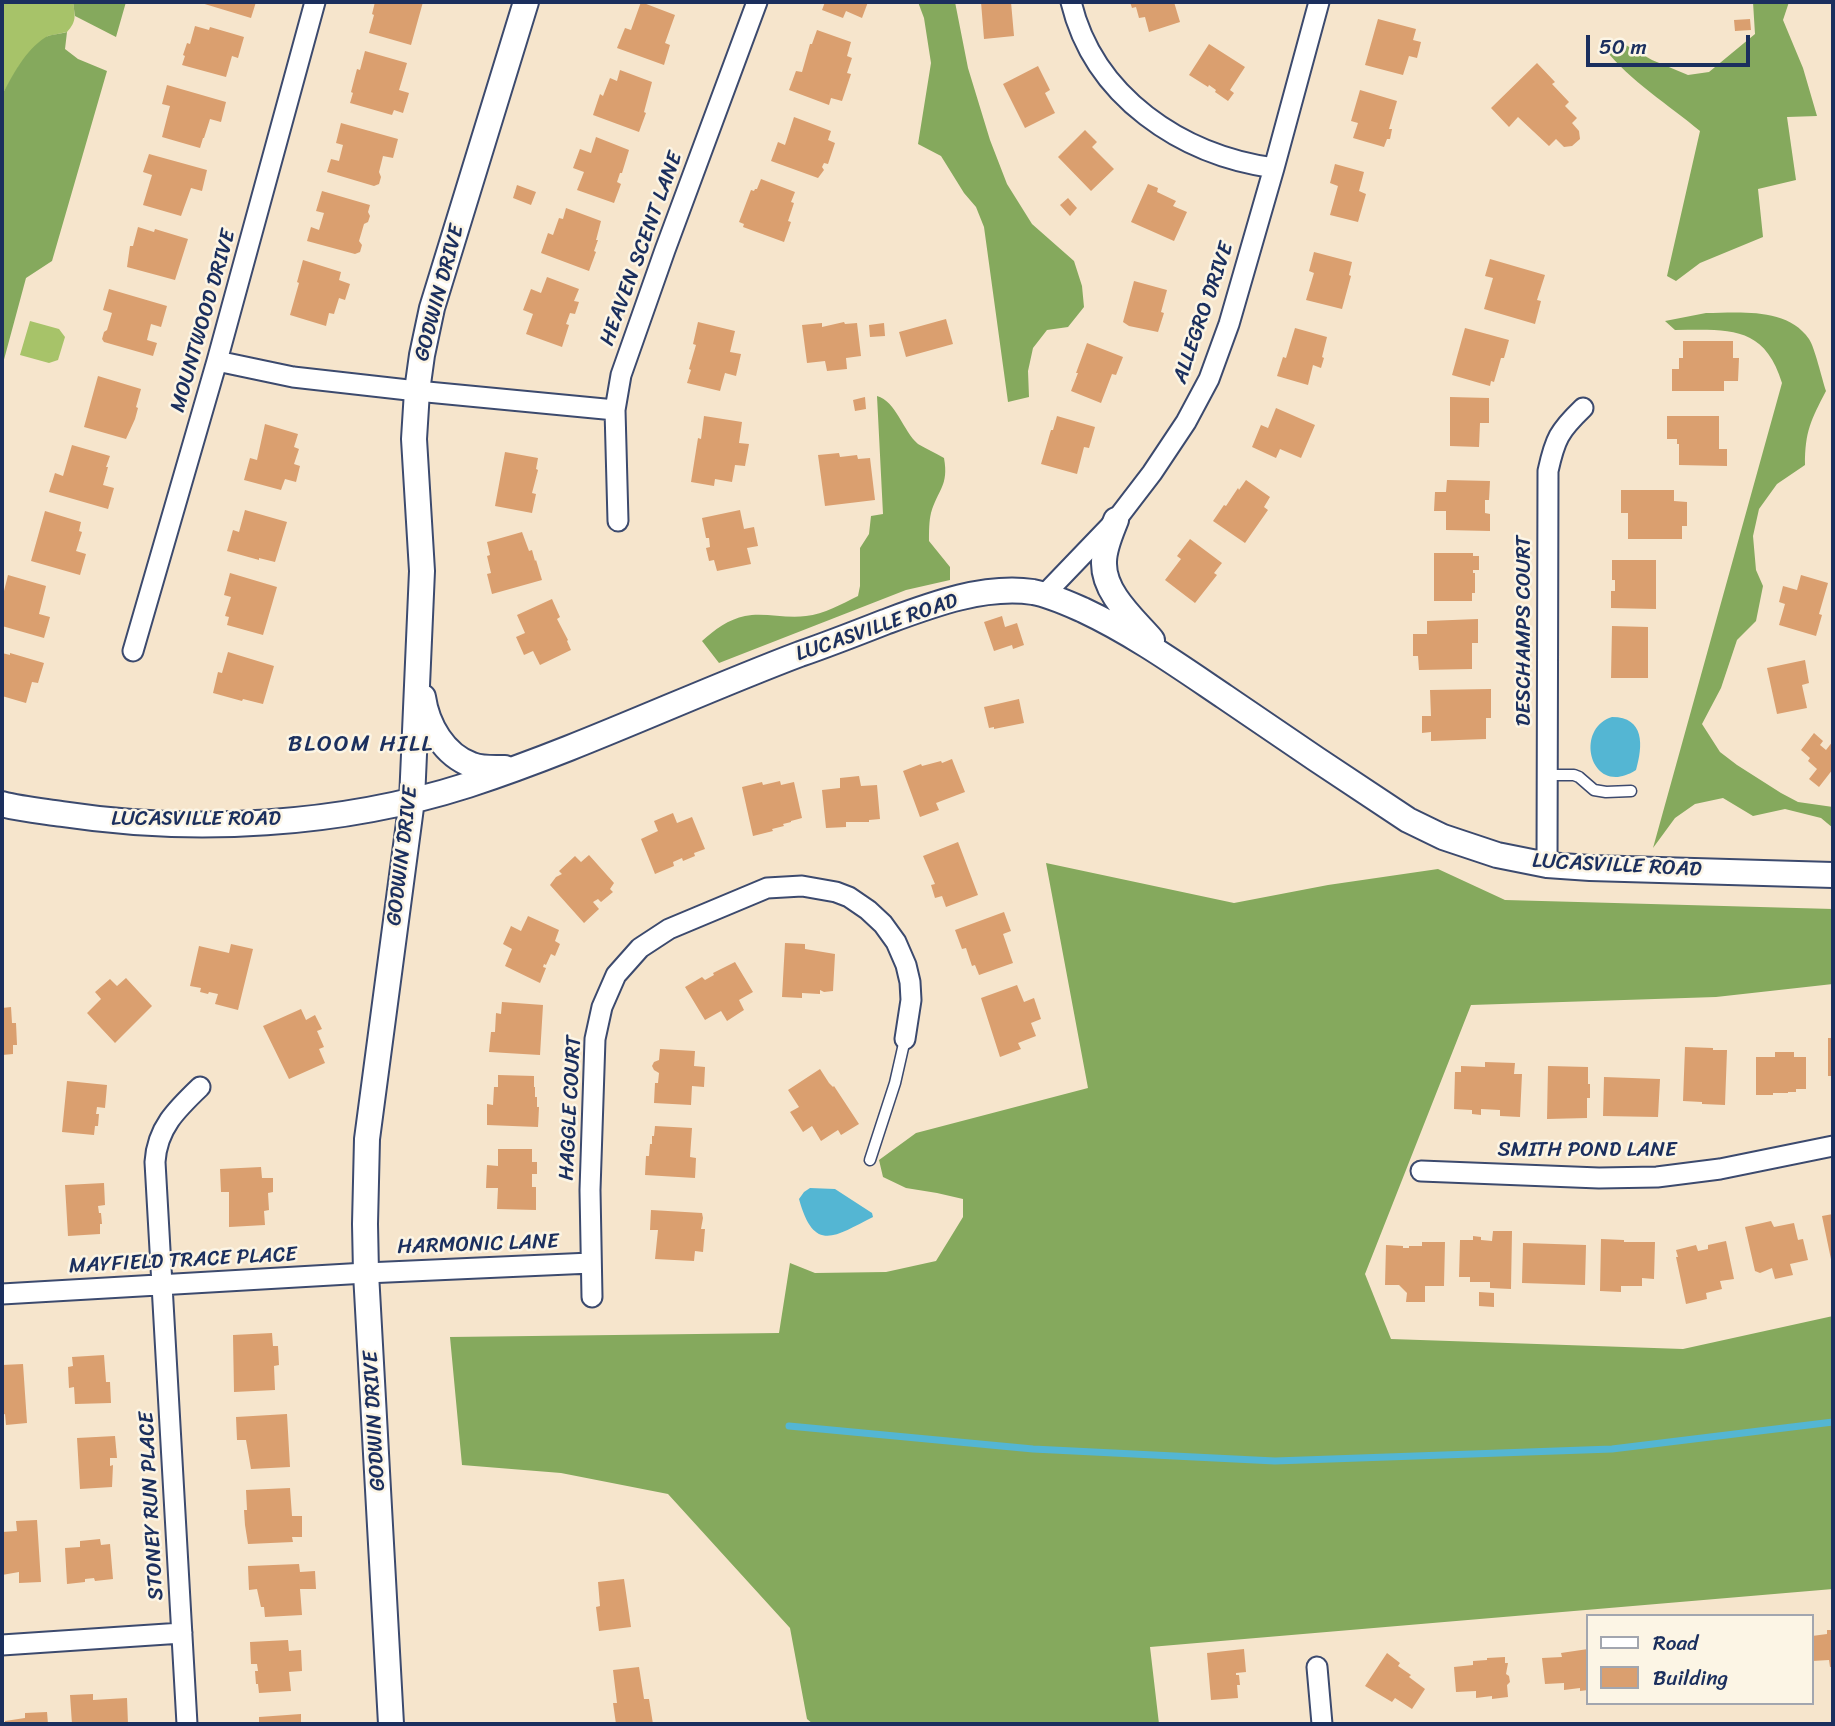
<!DOCTYPE html>
<style>
body{margin:0}
#map{position:relative;width:1835px;height:1726px;overflow:hidden;background:#f6e5cc;font-family:Sriracha,sans-serif}
canvas{display:block}
.frame{position:absolute;inset:0;border:4px solid #1b2f5e;pointer-events:none}
.legend{position:absolute;left:1586px;top:1614px;width:228px;height:91px;box-sizing:border-box;background:#fcf5e5;border:2px solid #a2a6af;margin:0;padding:9px 12px;list-style:none;font-size:21px;color:#1b2f5e}
.legend li{display:flex;align-items:center;gap:14px;height:35px}
.legend b{width:35px;border:2px solid #a2a6af}
.scale{position:absolute;left:1586px;top:35px;width:164px;height:32px;box-sizing:border-box;border:4px solid #1b2f5e;border-top:0;padding-left:9px;font-size:21px;line-height:24px;white-space:nowrap;color:#1b2f5e;-webkit-text-stroke:5px #fcf5e5;paint-order:stroke}
</style>
<div id="map">
<canvas width="1835" height="1726"></canvas>
<div class="frame"></div>
<ul class="legend">
<li><b style="height:9px;background:#fff"></b>Road</li>
<li><b style="height:19px;background:#da9f6f"></b>Building</li>
</ul>
<div class="scale">50 m</div>
</div>
<script>
const ctx = document.querySelector('canvas').getContext('2d');
ctx.lineJoin = 'round';
function fillPath(path, color) {
  ctx.fillStyle = color;
  ctx.fill(path, 'evenodd');
}
function strokePath(path, color, width, dash) {
  ctx.strokeStyle = color;
  ctx.lineWidth = width;
  ctx.lineCap = dash ? 'butt' : 'round';
  ctx.setLineDash(dash || []);
  ctx.stroke(path);
}
function drawText(font, color, halo, rows, align = 'center') {
  ctx.font = font + ' Sriracha,sans-serif';
  ctx.lineWidth = 5;
  ctx.setLineDash([]);
  ctx.textBaseline = 'middle';
  ctx.strokeStyle = halo;
  ctx.fillStyle = color;
  for (const [text, x, y, turn = 0] of rows) {
    ctx.save();
    ctx.translate(x, y);
    ctx.rotate((+turn || 0) * Math.PI / 180);
    ctx.textAlign = isNaN(turn) ? turn : align;
    if (halo) ctx.strokeText(text, 0, 0);
    ctx.fillText(text, 0, 0);
    ctx.restore();
  }
}
const green = new Path2D(`
 M4,2H73C75,16 77,21 67,32L48,36L19,66L2,95V6Z
 M30,321L59,329L65,337L58,360L49,363L20,355Z`);
const forest = new Path2D(`
 M73,2H126L116,37L75,16Z
 M918,2H955L968,68L990,140L1007,184L1032,224L1074,261L1082,286L1084,307L1068,327L1047,330L1033,348L1028,371L1029,397L1008,402L984,227L976,207L964,193L941,156L918,144L931,63L924,18Z
 M1753,2H1789L1783,20L1803,68L1817,116L1787,117L1796,180L1758,189L1763,237L1700,263L1676,281L1667,276L1700,131C1669,105 1630,81 1605,49L1608,41L1624,44L1652,60L1688,75L1709,72L1755,34Z
 M67,32L65,49L78,59L107,71L52,261L26,278L2,367V95C13,75 25,50 46,37C52,34 60,34 67,32Z
 M1706,313C1739,313 1787,307 1809,339C1815,348 1822,379 1826,391C1811,420 1805,431 1805,465L1777,484L1759,509L1753,536L1756,570L1763,586L1756,621L1737,640L1721,688L1702,724L1720,752L1737,765L1781,793L1798,802L1833,807V828L1821,818L1785,809L1753,816L1723,798L1695,804L1675,818L1653,848L1782,383C1764,324 1727,330 1675,330L1665,321Z
 M877,396C896,401 903,431 918,444C926,449 936,453 944,458C949,486 938,489 931,513C929,521 929,532 929,541L950,567V580L906,590L719,663L702,641C714,630 729,619 745,616C764,612 786,619 806,616C824,614 842,604 858,596L860,586V548L869,534L871,516L883,514Z
 M1046,863L1234,903L1328,885L1438,869L1505,900L1833,909V984L1716,997L1471,1005L1365,1274L1391,1339L1683,1349L1833,1316V1589L1150,1647L1159,1724H813L807,1719L790,1628L668,1494L561,1473L462,1465L450,1337L779,1333L790,1263L815,1273L886,1272L936,1261L963,1217V1199L937,1193L906,1188L883,1177L879,1160L916,1133L1088,1088Z`);
const water = new Path2D(`
 M1612,717C1645,717 1643,746 1636,770C1591,799 1573,729 1612,717Z
 M810,1188L835,1189L872,1213L873,1217C835,1236 814,1254 799,1199L804,1192Z`);
const stream = new Path2D(`
 M789,1426L1033,1449L1275,1461L1612,1449L1833,1422`);
const building = new Path2D(`
 M198,2H256L251,18Z
 M375,2H423L411,45L369,33L374,15L372,14Z
 M641,2L675,15L665,43L670,45L664,65L617,48L625,28L631,30Z
 M825,2H868L862,18L846,11L843,18L822,10Z
 M981,2H1011L1014,36L984,39Z
 M1130,2H1174L1180,22L1149,32L1145,17L1139,18L1136,7L1132,8Z
 M1378,19L1416,29L1413,40L1421,42L1417,58L1409,56L1403,75L1365,65Z
 M1750,19L1751,30L1735,31L1734,20Z
 M195,26L209,30L210,27L244,37L238,58L232,56L226,77L182,65L185,56L183,55L187,43L190,44Z
 M817,30L851,42L847,56L852,58L847,73L851,74L842,101L831,98L829,105L789,90L796,71L802,72L810,44H812Z
 M1209,44L1245,67L1230,90L1234,93L1228,101L1215,92L1216,90L1209,85L1208,87L1189,75Z
 M365,51L407,63L399,90L409,93L403,113L394,110L392,115L350,103L353,93L351,92L357,69L360,70Z
 M1537,63L1555,82L1552,84L1569,102L1565,106L1577,118L1572,123L1579,131L1580,139L1572,146L1564,147L1556,139L1549,146L1518,117L1509,127L1491,108Z
 M1038,66L1050,90L1045,93L1055,113L1025,128L1003,84Z
 M620,70L652,82L644,112L646,113L639,132L593,115L600,94L603,96L610,78L617,81Z
 M167,85L226,102L221,122L210,119L204,138H203L200,148L162,137L170,106L162,104Z
 M1360,90L1397,101L1389,129H1392L1390,139H1387L1384,147L1353,138L1358,123L1351,121Z
 M794,117L831,131L828,140L835,143L828,164L824,163L822,167L824,170L818,178L771,161L778,142L785,145Z
 M341,123L398,139L393,158L383,156L379,172L381,177L379,184L374,186L327,172L331,159L339,161L343,145L336,143Z
 M1085,130L1097,142L1092,147L1114,169L1091,191L1058,157Z
 M596,137L629,150L622,173H620L617,182L621,184L614,203L577,190L584,172L573,168L580,149L591,153Z
 M149,154L207,170L202,191L191,188L181,216L143,205L152,175L143,172Z
 M1335,164L1364,172L1359,191L1366,194L1358,222L1330,215L1338,186L1330,183Z
 M761,179L795,192L791,202L794,203L788,221L791,222L784,242L743,227L744,224L739,222L751,190L754,191L755,189H757Z
 M1148,184L1158,188L1157,192L1176,201L1173,206L1187,212L1174,241L1131,222Z
 M517,185L536,192L531,205L513,198Z
 M322,191L370,205L368,212L370,216L368,222L364,224L359,241L362,245L360,252L355,254L307,241L311,227L319,230L324,213L316,211Z
 M1068,198L1077,208L1070,216L1060,205Z
 M566,208L601,221L596,240H598L594,251L596,252L589,271L541,253L548,233L553,235L559,218L563,219Z
 M138,227L154,232L155,229L188,239L175,280L127,267L130,246H133Z
 M1314,252L1352,262L1349,275L1351,276L1342,309L1306,300L1314,273L1309,271Z
 M1490,259L1545,275L1537,300L1541,301L1535,324L1484,309L1493,278L1485,276Z
 M303,260L341,272L339,280L350,284L345,300L339,298L334,314L329,313L326,326L290,315L299,283L297,282Z
 M547,277L579,289L574,301L579,302L575,314L570,313L566,324L569,325L562,347L526,334L533,314L523,310L531,289L541,293Z
 M1134,281L1167,290L1161,312L1164,313L1158,332L1129,326L1123,322Z
 M109,289L167,306L161,327L151,324L147,340L157,343L153,356L104,342L102,339L104,332L107,330L112,313L103,310Z
 M946,319L953,344L906,357L899,332Z
 M698,322L735,331L730,352L741,354L736,376L725,373L720,391L687,383L691,370L689,369L696,345L693,344Z
 M844,322L845,324L857,323L861,356L846,358L847,369L827,371L825,361L807,363L802,325L822,323V327Z
 M884,323L885,336L870,337L869,325Z
 M1295,328L1327,337L1322,357L1324,358L1321,368L1313,365L1308,385L1277,376L1283,357L1286,358Z
 M1465,328L1509,340L1504,358H1501L1494,382L1491,381L1490,386L1452,375Z
 M1683,341H1733V358H1739L1738,381H1724V391H1672V369H1679V358H1683Z
 M1087,343L1123,357L1116,375L1112,374L1101,403L1071,391L1078,373H1076Z
 M98,376L141,389L136,407L138,408L135,419L126,439L84,427Z
 M865,397L866,409L855,411L853,400Z
 M1450,397L1489,398V423H1480L1479,447L1450,446Z
 M1276,408L1315,425L1301,458L1280,449L1276,458L1252,447L1261,425L1268,428Z
 M704,416L742,422L739,443L749,444L745,466L735,465L732,482L715,479L714,486L691,482L698,438L701,439Z
 M1057,416L1095,427L1089,448L1084,447L1077,474L1041,464L1051,430H1053Z
 M1667,416H1719V449H1727V466L1679,465V444H1677V439H1667Z
 M265,424L298,434L294,447L299,449L294,464L300,466L296,482L285,479L281,490L244,480L250,458L257,460Z
 M72,445L110,456L106,467H108L103,485L114,488L108,509L49,492L55,473L63,476Z
 M505,452L538,458L536,469L538,470L532,493L536,494L532,513L495,506Z
 M839,453L840,457L857,455L858,459L870,458L875,500L825,506L818,455Z
 M1246,480L1270,497L1264,507L1268,510L1245,543L1213,521L1224,505L1226,506L1238,488L1239,490Z
 M1447,480L1490,481L1489,500H1485V513L1490,514V531L1446,530V511H1434L1435,492H1446Z
 M1621,490H1674V501L1687,502V526H1682V539H1628V513H1621Z
 M245,510L287,522L275,562L259,558V560L227,551L233,530L239,532Z
 M740,510L744,529L754,527L758,546L747,548L751,564L717,571L714,560L709,561L706,548L710,547L709,538H706L702,518Z
 M45,511L81,522L79,531L82,532L76,551L86,554L80,575L31,561Z
 M522,532L529,551L532,550L535,561L536,560L542,580L492,594L487,574L491,573L487,556L490,555L487,542Z
 M1190,539L1222,563L1214,573L1217,575L1195,603L1165,580L1181,559L1177,556Z
 M1434,553H1473V556H1479V570H1473V573H1475V593H1472V601H1434Z
 M1612,560H1656V609L1611,608V591H1615V580H1612Z
 M230,573L277,587L263,635L227,625L229,617L225,616L231,597L224,595Z
 M8,575L46,586L39,614L50,617L44,638L2,626V599Z
 M1801,575L1828,583L1819,614L1822,615L1816,636L1779,625L1785,604L1779,602L1783,586L1797,590Z
 M552,599L560,617L557,619L568,640L567,641L571,650L540,665L533,651L524,655L516,637L525,633L517,615Z
 M1002,616L1005,627L1017,623L1024,645L1013,649L1012,645L994,651L984,622Z
 M1478,619V643H1472V669L1419,670L1418,656H1413V634H1427V621Z
 M1612,626L1648,627V678H1611Z
 M228,652L274,666L263,704L243,699L242,701L213,693L218,672L222,673Z
 M2,653L10,655V653L44,663L38,683L32,682L26,703L2,696Z
 M1805,660L1809,683L1802,685L1807,708L1777,714L1767,668Z
 M1491,689V718H1486V739L1431,741V732L1422,733V716H1431L1430,690Z
 M1019,699L1024,723L994,729V727L989,728L984,707Z
 M1814,733L1823,741L1820,745L1826,750L1833,741V769L1819,787L1809,779L1817,769L1808,761L1810,758L1801,750Z
 M952,759L965,792L936,803L939,810L920,817L903,771L921,764L922,766L941,761L942,763Z
 M859,776L861,786L877,785L880,819L869,820V822H846V827L826,828L822,790L840,788V778Z
 M780,781L781,785L794,782L802,818L791,821V822L783,824L784,826L772,829L773,831L753,836L742,787L762,782L763,785Z
 M673,813L677,823L692,817L705,849L694,853L695,856L683,861L682,858L673,862L674,866L655,874L641,839L658,831L654,821Z
 M958,842L978,895L946,907L942,896L935,898L931,885L935,884L923,856Z
 M589,855L614,883L610,889L613,892L601,902L598,899L593,902L599,909L584,923L550,885L556,877L562,874L559,871L575,856L581,862Z
 M1004,912L1011,931L1003,934L1013,963L979,975L975,965L972,966L966,948L962,949L955,930Z
 M528,916L559,930L555,941L560,944L555,956L551,954L546,965L544,964L543,967L546,968L540,983L505,966L512,949L503,944L511,926L521,931Z
 M785,943L805,944V949L835,954L833,991L824,992L820,990V994L802,993V998L782,997Z
 M231,944L253,949L238,1010L215,1004L218,994L209,992L208,994L200,992L201,988L190,986L199,946L229,953Z
 M735,962L753,992L739,1000L744,1010L727,1021L721,1011L705,1020L685,987L702,977L705,980L714,975L713,973Z
 M126,978L152,1006L115,1043L87,1013L101,999L95,992L110,979L117,986Z
 M1017,985L1024,1002L1034,998L1041,1019L1031,1023L1036,1036L1018,1043L1021,1049L1000,1057L981,998Z
 M502,1002L543,1005L540,1055L489,1052L491,1032H495L496,1013L501,1014Z
 M11,1007L12,1023H16L17,1045H13V1054L2,1055V1008Z
 M301,1009L306,1020L315,1015L322,1029L317,1031L324,1047L319,1049L325,1063L289,1079L263,1026Z
 M1828,1038H1833V1076H1828Z
 M1685,1047L1713,1048V1050H1727L1725,1105L1702,1104V1102L1683,1101Z
 M660,1049L695,1051L694,1066L705,1067L704,1087L692,1086L691,1105L654,1103L655,1083H658L659,1073L654,1070L652,1066L654,1062L659,1060Z
 M1775,1052H1794V1057H1806V1089H1796V1092H1788V1093H1773V1095H1756V1057H1775Z
 M1485,1062L1515,1063L1514,1074H1522L1520,1117L1500,1116V1110L1481,1109V1115L1472,1114V1110L1454,1109L1455,1072H1461V1066L1485,1067Z
 M1548,1066L1588,1067V1084H1590V1098H1587V1118L1547,1119Z
 M820,1069L829,1083L833,1087L834,1086L859,1124L841,1135L838,1130L821,1141L812,1126L803,1132L790,1112L799,1107L788,1090Z
 M498,1075L534,1076V1087H535V1097H537V1107H539L538,1127L487,1125V1104L493,1105L494,1087H498Z
 M1604,1077L1660,1079L1658,1117L1603,1116Z
 M67,1081L107,1085L105,1108L97,1107L96,1114H99L98,1126H95L94,1135L62,1132Z
 M655,1126L692,1128L690,1157L696,1158L695,1178L645,1175L646,1156H649L650,1144H652V1136H654Z
 M498,1149H532V1162H537V1174H532V1187H536V1210L497,1209L498,1188H486L487,1165L498,1166Z
 M261,1167L262,1178H273V1192L268,1193L269,1210L264,1211L265,1225L229,1227V1192H221L220,1169Z
 M104,1183L105,1205L98,1206L99,1213H101L102,1224H100V1234L68,1236L65,1185Z
 M651,1210L702,1213L703,1218L701,1229H705L703,1252L695,1251L694,1261L655,1259L658,1230H650Z
 M1833,1214V1264H1832L1822,1216Z
 M1771,1221L1774,1227L1794,1223L1798,1240L1803,1239L1808,1260L1790,1264L1793,1275L1775,1279L1772,1268L1760,1273L1755,1271L1745,1227Z
 M1493,1231H1512L1511,1289L1490,1288V1282H1470V1277H1459L1460,1240H1473V1236L1481,1237V1240L1492,1241Z
 M1601,1239L1624,1240V1242H1655L1654,1279L1642,1278V1286H1621V1292L1600,1291Z
 M1726,1241L1734,1279L1720,1281L1722,1289L1706,1293L1707,1299L1686,1304L1676,1257H1678L1676,1250L1696,1245L1698,1251L1708,1249V1245Z
 M1422,1242H1445L1444,1286H1425V1302H1406L1407,1293L1399,1285H1385L1386,1245L1403,1246V1248H1409V1246H1422Z
 M1523,1243L1586,1245L1585,1285L1522,1283Z
 M1479,1292L1494,1293V1307L1479,1306Z
 M272,1333L273,1346H278L279,1365L274,1366L275,1390L234,1392L233,1335Z
 M104,1355L106,1382H110L111,1403L75,1404L74,1387L69,1388L68,1367L73,1366L72,1357Z
 M23,1364L27,1423L6,1425L5,1414L2,1415V1365Z
 M287,1414L290,1467L251,1469L246,1440H237L236,1417Z
 M115,1436L117,1458H110V1466L113,1465L112,1487L80,1489L77,1438Z
 M290,1488L292,1516H302V1537H292L293,1542L248,1544L245,1525L244,1510H247L246,1490Z
 M37,1520L41,1582L19,1583V1572L2,1575V1532L17,1531L16,1521Z
 M100,1539L101,1545L110,1544L113,1579L95,1581L94,1578L85,1579V1582L67,1584L65,1548L80,1547V1541Z
 M299,1564L300,1572L315,1571L316,1589H300L302,1615L265,1617L264,1607H261L257,1589L249,1590L248,1566Z
 M624,1579L631,1627L599,1631L596,1607L600,1606L598,1582Z
 M1827,1630H1833V1667H1830L1829,1660L1812,1661V1636L1827,1634Z
 M288,1640L289,1651L301,1650L302,1671L289,1672L291,1691L259,1693L258,1684H256L255,1671H258L257,1664H251L250,1642Z
 M1244,1649L1246,1672L1236,1673V1675H1239L1240,1685H1237L1238,1698L1211,1700L1207,1653Z
 M1588,1649V1690L1580,1691V1688L1564,1690V1683L1545,1684L1542,1658L1562,1657L1561,1653Z
 M1387,1653L1400,1663L1398,1666L1411,1675L1409,1677L1425,1689L1412,1709L1395,1698L1392,1702L1365,1686Z
 M1505,1657V1663H1508L1506,1674L1509,1676L1510,1682L1507,1685L1508,1697L1492,1699V1696L1476,1698V1691L1456,1692L1454,1667L1473,1665V1661L1487,1660V1658Z
 M639,1667L644,1699H649L653,1724H616L613,1703H617L613,1670Z
 M93,1694V1700L127,1698L128,1724H72L70,1695Z
 M47,1712L48,1724H5V1721L25,1718V1713Z
 M301,1714V1724H259V1717Z`);
const service = new Path2D(`
 M1547,775H1574L1579,777L1594,790L1606,792L1631,791
 M870,1160L895,1083L905,1039`);
const minor = new Path2D(`
 M1071,2C1094,97 1181,155 1274,168
 M217,361L293,377L417,391L615,410
 M618,521L615,410L621,375L665,250L757,2
 M1044,595L1116,520L1152,473L1186,422L1209,379L1229,324L1274,168L1319,2
 M133,651L217,361L315,2
 M1547,865L1548,471C1555,439 1559,431 1583,408
 M1421,1171L1599,1178L1657,1177L1720,1169L1833,1146
 M2,1294L366,1273L591,1263
 M592,1297L590,1190L595,1039L602,1007L616,975L640,948L669,929L767,888L802,886L836,892L849,897L868,910L883,924L896,942L906,965L910,982L911,1000L905,1039
 M2,1645L182,1633
 M1317,1667L1322,1724
 M187,1724L155,1162C157,1128 177,1109 200,1087`);
const tertiary = new Path2D(`
 M1116,520C1111,533 1104,548 1104,562C1103,593 1134,619 1152,640
 M423,697C427,725 444,755 472,765C482,769 494,768 505,768
 M2,804C21,809 42,811 62,814C194,834 340,826 468,785C581,748 689,696 800,654C829,644 857,633 885,622C931,605 983,585 1033,592C1050,595 1067,603 1083,610C1134,634 1179,666 1225,697C1286,739 1347,780 1408,820L1443,837L1497,855L1547,865L1590,868L1833,875
 M391,1724L366,1273L365,1224L367,1139L412,800L422,571L414,439L417,391L422,355L432,308L526,2`);
const streetNames = [
 ["HEAVEN SCENT LANE",642,249,-70],
 ["GODWIN DRIVE",440,293,-75],
 ["ALLEGRO DRIVE",1204,313,-71],
 ["MOUNTWOOD DRIVE",204,321,-74],
 ["LUCASVILLE ROAD",877,628,-19],
 ["DESCHAMPS COURT",1525,631,-90],
 ["LUCASVILLE ROAD",196,820],
 ["GODWIN DRIVE",403,856,-83],
 ["LUCASVILLE ROAD",1617,866,3],
 ["HAGGLE COURT",571,1108,-87],
 ["SMITH POND LANE",1587,1151],
 ["HARMONIC LANE",478,1245,-2],
 ["MAYFIELD TRACE PLACE",183,1261,-3],
 ["GODWIN DRIVE",375,1421,-93],
 ["STONEY RUN PLACE",152,1506,-93]
];
const neighbourhoodNames = [
 ["BLOOM HILL",361,745]
];
fillPath(green, '#a7c369');
fillPath(forest, '#85a95d');
fillPath(water, '#54b6d3');
strokePath(stream, '#54b6d3', 7);
fillPath(building, '#da9f6f');
strokePath(service, '#3c4a6e', 13);
strokePath(minor, '#3c4a6e', 23);
strokePath(tertiary, '#3c4a6e', 28);
strokePath(service, '#fff', 10);
strokePath(minor, '#fff', 19);
strokePath(tertiary, '#fff', 24);
drawText('21px', '#1b2f5e', '#fcf5e5', streetNames);
ctx.letterSpacing = '2px';
drawText('23px', '#1b2f5e', '#fcf5e5', neighbourhoodNames);
ctx.letterSpacing = '0px';
</script>
